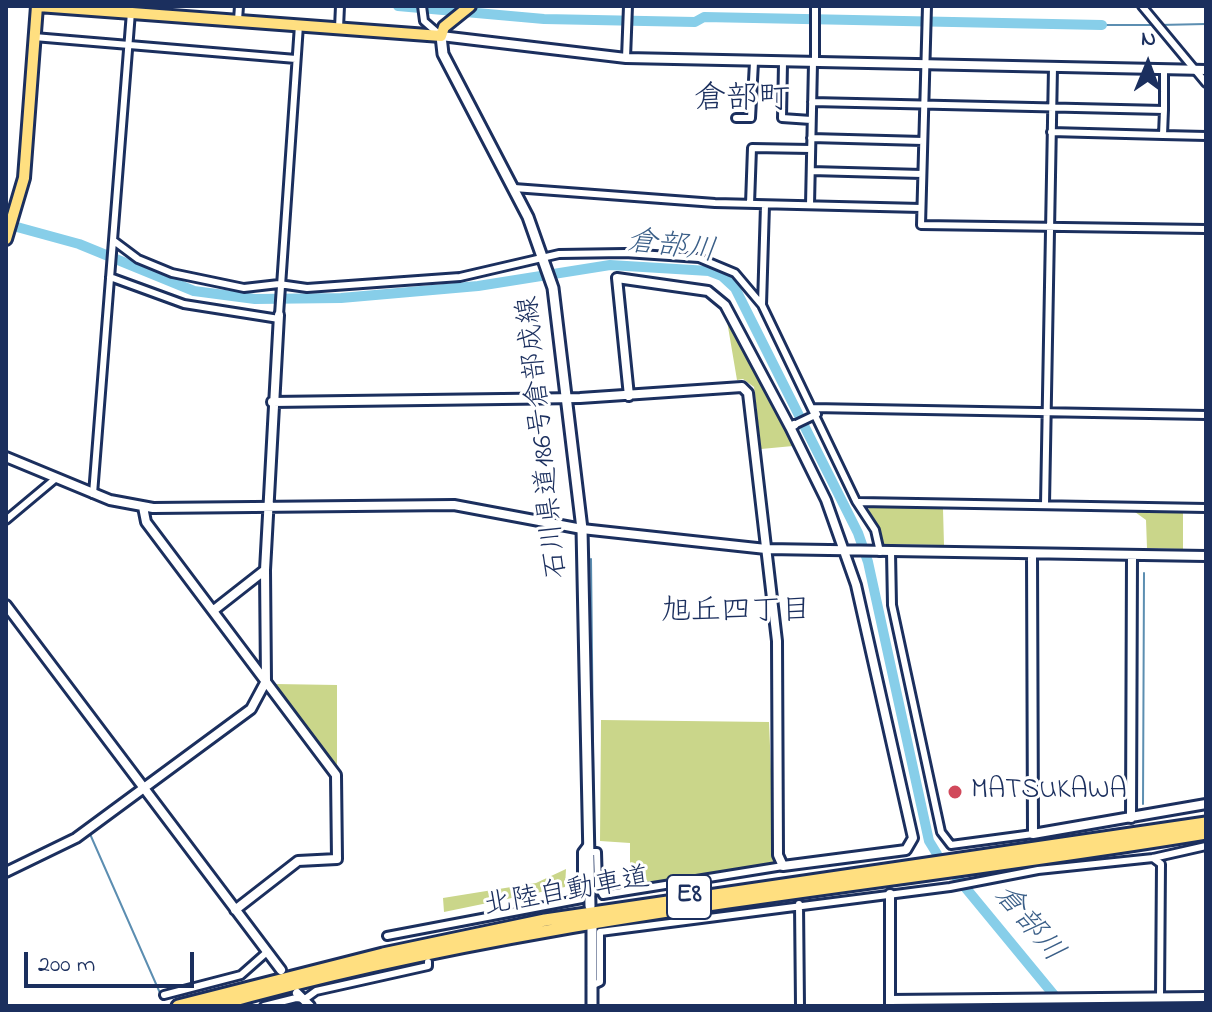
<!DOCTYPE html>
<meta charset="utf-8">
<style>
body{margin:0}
#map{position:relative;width:1212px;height:1012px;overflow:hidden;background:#fff;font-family:"Indie Flower",sans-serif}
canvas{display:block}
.frame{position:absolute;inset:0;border:8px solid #1b2f5e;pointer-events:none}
.north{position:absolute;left:1108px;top:24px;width:80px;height:80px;-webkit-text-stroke:6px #fff;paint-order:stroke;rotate:1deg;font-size:22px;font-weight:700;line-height:32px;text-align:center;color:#1b2f5e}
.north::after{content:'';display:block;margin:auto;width:28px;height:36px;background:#1b2f5e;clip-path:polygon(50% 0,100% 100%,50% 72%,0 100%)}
.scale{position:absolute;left:24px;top:952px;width:170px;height:36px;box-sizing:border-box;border:4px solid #1b2f5e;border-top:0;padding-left:10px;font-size:24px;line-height:28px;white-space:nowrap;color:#1b2f5e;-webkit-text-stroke:6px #fff;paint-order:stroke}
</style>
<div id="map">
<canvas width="1212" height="1012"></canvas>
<div class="frame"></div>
<div class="north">N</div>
<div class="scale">200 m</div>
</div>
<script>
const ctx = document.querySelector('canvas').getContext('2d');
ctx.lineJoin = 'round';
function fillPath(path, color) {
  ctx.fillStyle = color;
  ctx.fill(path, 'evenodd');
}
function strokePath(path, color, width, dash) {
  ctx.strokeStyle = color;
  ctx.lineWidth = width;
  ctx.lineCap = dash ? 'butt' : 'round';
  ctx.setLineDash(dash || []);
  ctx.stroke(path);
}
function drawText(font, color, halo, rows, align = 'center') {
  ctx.font = font + ' "Indie Flower","Klee One",sans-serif';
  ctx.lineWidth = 6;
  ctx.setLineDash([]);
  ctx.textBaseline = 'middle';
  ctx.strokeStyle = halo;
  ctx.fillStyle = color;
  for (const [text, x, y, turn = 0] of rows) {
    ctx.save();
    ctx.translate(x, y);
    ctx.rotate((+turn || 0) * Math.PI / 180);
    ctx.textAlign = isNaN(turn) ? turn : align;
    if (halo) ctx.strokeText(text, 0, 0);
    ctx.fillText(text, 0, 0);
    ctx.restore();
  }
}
const green = new Path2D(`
 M725,309L793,446L761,449L754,387L743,379L737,380Z
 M868,507L943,509L944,545L882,544Z
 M1135,512H1183V549L1147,548L1146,520Z
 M275,684L337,685V768Z
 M601,720L769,722L775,866L630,888V843L600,841Z
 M566,869L565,887L444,912L443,898L536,883Z`);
const stream = new Path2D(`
 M1102,25H1153
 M1159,25L1206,24
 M591,559L594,847
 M1143,804L1144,573
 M90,834L160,993
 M795,860L899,846`);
const river = new Path2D(`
 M398,6L544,19L695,22L704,17L1102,25
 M6,224L79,244L194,291L255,299L341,298L478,286L610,265L709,271L722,276L735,288L858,533L868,562L929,841L937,854
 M955,875L1063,1006`);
const minorTunnel = new Path2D(`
 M170,1004L172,1006`);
const minor = new Path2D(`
 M422,6L424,21L440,35
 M815,6V62
 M927,6L921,225L1206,229
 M1142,6L1206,83
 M238,20L239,6
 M339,28L340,6
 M34,37L296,59
 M626,58L628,6
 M783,63L782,118L811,120
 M812,102L1164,110L1163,135L1206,136
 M1164,110V69
 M736,118H751L754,62
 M1051,132L1163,135
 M811,138L923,141
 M811,171L922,174
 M514,188L715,203L921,208
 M750,204L752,148L811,149
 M765,205L762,305L856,501L875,530L880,552
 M810,205L813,63
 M114,241L138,259L172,273L244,288L279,284L307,288L460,277L559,254L625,253L699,258L735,273L762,305
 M110,277L184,304L279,319
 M279,315L299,25
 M812,408L1206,415
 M794,425L817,414
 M93,494L131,12
 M859,502L1206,508
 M1045,504L1053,67
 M6,520L55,479
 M891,552L892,605L941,832L951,845L1033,834
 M588,852H597L598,886L603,895L783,866
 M1153,858L1161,864L1160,997
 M799,904L800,1006
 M387,936L582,899V852L588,844
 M591,986L600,982V932L950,887L1038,870L1153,858L1206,846
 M164,995L241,975L267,952
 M264,1006L296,998L305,999L316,991L428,966V962`);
const tertiary = new Path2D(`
 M441,36L626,58L1206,70
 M629,396L617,278L708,291L725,305L790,427
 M272,402L580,398L742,387L748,393L777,641L778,855L783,866L906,850L913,838L856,585L826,500L790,427L794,425
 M6,457L110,500L153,508L454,505L582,529L766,549L1206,556
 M143,507L146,522L336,775L337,859L298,861L235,910
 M1032,554L1033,834L1206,804
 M6,605L281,970
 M214,610L265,570L279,315
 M1131,818L1132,556
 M6,872L76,838L251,709L266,681L265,570
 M297,993L310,1006
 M890,1000L1206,997
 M890,1005V894`);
const secondary = new Path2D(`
 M441,36L443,54L528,217L553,288L582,529L590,906
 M592,928V1006`);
const primary = new Path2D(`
 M38,6L441,36L444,27L470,6
 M6,239L24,178L37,6`);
const motorway = new Path2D(`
 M178,1006L383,954L545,920L1206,823
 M213,1006C538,913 874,888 1206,833`);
const markers = [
 [955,792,8,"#d1495b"]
];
const shields = [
 [689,897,44]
];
const shieldNames = [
 ["E8",689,897]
];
const streetNames = [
 ["石川県道186号倉部成線",545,437,-96],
 ["北陸自動車道",567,894,-10]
];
const poiNames = [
 ["MATSUKAWA",971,792]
];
const waterNames = [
 ["倉部川",671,249,7],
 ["倉部川",1027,925,50]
];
const neighbourhoodNames = [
 ["旭丘四丁目",736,614]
];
const quarterNames = [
 ["倉部町",742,102]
];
fillPath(green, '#cad68a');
strokePath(stream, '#5c8eb1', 2);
strokePath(river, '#87cee9', 10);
strokePath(minorTunnel, '#d1d5df', 6, [6, 3]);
strokePath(minor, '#1b2f5e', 12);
strokePath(tertiary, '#1b2f5e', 14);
strokePath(secondary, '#1b2f5e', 15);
strokePath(primary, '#1b2f5e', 16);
strokePath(motorway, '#1b2f5e', 17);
strokePath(minor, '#fff', 6);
strokePath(tertiary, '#fff', 8);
strokePath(secondary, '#fff', 9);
strokePath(primary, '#ffdf80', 10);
strokePath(motorway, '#ffdf80', 11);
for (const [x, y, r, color] of markers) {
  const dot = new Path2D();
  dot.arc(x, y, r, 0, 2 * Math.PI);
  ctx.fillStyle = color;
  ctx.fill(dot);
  strokePath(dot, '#fff', 3);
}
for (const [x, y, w] of shields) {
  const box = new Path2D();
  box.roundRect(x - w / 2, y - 22, w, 44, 6);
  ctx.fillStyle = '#fff';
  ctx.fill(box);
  strokePath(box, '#1b2f5e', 2);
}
drawText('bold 26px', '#1b2f5e', null, shieldNames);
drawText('28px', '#1b2f5e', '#fff', streetNames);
drawText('28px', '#1b2f5e', '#fff', poiNames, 'left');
drawText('italic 30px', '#3b5f88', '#fff', waterNames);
drawText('30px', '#1b2f5e', '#fff', neighbourhoodNames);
drawText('32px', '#1b2f5e', '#fff', quarterNames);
</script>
